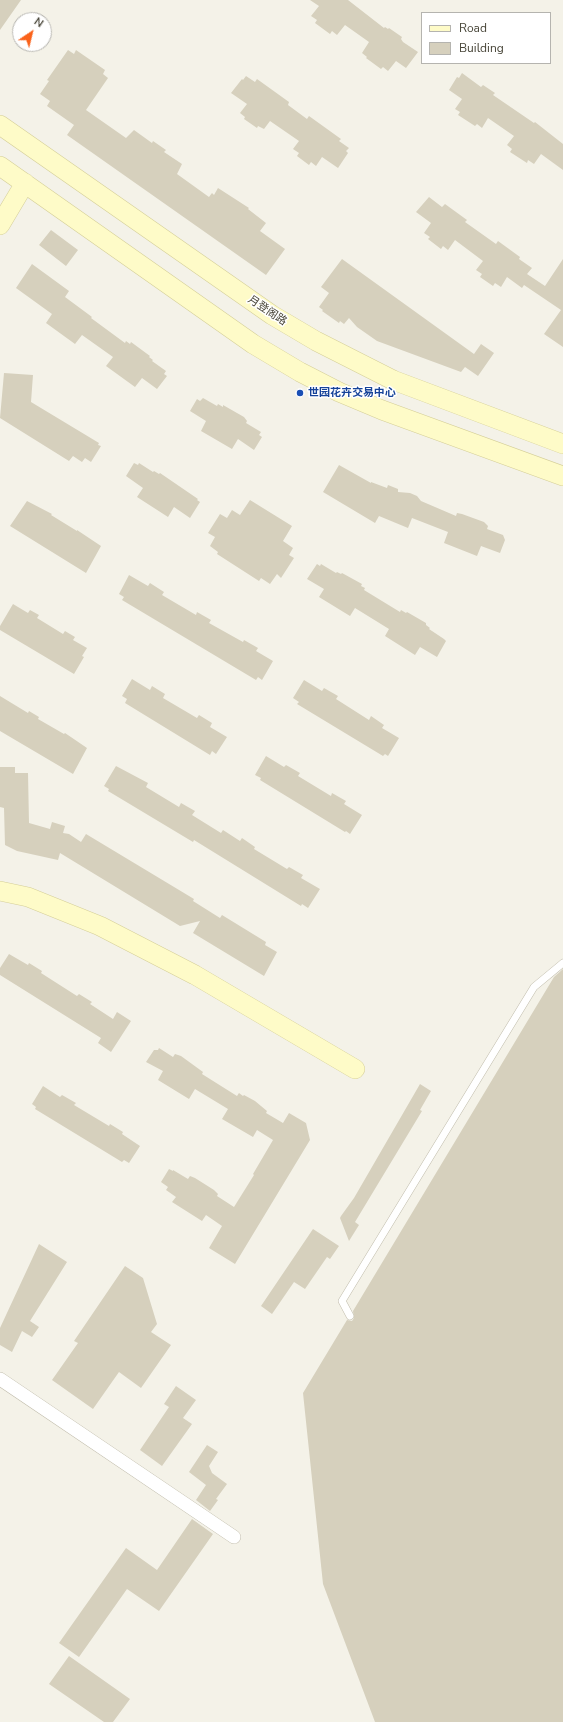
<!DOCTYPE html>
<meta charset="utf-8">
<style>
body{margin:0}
#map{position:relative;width:563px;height:1722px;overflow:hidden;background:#f4f2e8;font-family:"Nunito Sans",sans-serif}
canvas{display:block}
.legend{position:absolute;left:421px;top:12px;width:130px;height:52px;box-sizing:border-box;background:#fff;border:1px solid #b5b4af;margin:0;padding:5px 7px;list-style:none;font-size:12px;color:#474437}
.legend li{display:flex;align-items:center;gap:8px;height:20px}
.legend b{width:20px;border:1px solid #b5b4af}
.north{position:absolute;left:12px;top:12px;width:40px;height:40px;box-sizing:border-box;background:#fff;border:1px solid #b5b4af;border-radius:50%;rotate:35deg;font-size:11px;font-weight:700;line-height:16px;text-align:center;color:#474437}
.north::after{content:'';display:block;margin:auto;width:14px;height:18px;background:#fa621a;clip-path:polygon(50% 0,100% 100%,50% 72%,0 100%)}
</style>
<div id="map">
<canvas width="563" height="1722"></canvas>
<ul class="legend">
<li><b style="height:5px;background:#fefbc8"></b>Road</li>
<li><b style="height:11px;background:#d6d0bd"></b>Building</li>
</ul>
<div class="north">N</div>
</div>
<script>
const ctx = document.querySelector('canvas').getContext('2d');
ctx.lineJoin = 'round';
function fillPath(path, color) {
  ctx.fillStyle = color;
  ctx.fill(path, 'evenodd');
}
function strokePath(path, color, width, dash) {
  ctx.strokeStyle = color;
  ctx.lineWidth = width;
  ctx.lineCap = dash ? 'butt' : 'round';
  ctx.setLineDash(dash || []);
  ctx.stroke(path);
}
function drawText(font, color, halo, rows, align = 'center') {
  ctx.font = font + ' "Nunito Sans","Noto Sans SC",sans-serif';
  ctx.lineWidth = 3;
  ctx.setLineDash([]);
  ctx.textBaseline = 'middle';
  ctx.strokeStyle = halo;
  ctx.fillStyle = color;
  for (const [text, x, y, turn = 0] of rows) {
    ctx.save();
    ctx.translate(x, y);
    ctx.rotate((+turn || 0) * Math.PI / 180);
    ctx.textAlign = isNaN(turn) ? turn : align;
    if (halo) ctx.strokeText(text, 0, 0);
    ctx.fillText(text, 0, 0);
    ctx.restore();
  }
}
const building = new Path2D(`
 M0,0H21L0,30Z
 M310,0H348L384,28L385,27L388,29L389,28L402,37L401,39L403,42L418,52L406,68L396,61L388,71L383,67L381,69L366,58L367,57L362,53L369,42L345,25L337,35L332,31L330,34L315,23L317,20L311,16L319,6Z
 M68,50L74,54L76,50L105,70L103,74L108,78L86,110L126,138L134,130L152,143L153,141L166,150L164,152L182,164L177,174L209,197L212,193L214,195L218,188L249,208L248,209L266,223L260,231L285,249L266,275L67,135L74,125L47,106L50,101L40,94L49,81L47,80Z
 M462,73L481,87L483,85L495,93L493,95L534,123L535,122L563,144V170L541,154L534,164L528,160L527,163L510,152L512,149L507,145L514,136L488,118L482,128L477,124L475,126L458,115L460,112L455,109L462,99L449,90L457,77L459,78Z
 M246,76L255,82L257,79L289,102L288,105L307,119L309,116L341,139L339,141L349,148L346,151L348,153L338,168L322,157L316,166L311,162L309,165L297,156L299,153L293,149L299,141L270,121L264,129L258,126L257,128L244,119L245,117L240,113L247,104L231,93L242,79L243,80Z
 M429,197L442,207L445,204L467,220L465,222L496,244L498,241L520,257L519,259L532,268L527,274L545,286L563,259V347L544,334L561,310L524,285L522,288L507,277L501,287L495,283L493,286L480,277L482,274L476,270L483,261L455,240L448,250L443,246L441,249L428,239L430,237L424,233L431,223L416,212Z
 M51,230L78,250L66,266L39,245Z
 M342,259L474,354L481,344L494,353L478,376L465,367L461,372L377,341L357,327L349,318L344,324L340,321L339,323L322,311L323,310L319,307L329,293L321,287Z
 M32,264L69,291L65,297L88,314L92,317L91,318L125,343L126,341L130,344L131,342L150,356L149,357L153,360L152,361L166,371L164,374L167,376L157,389L142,378L135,387L106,366L113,357L82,335L75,344L46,323L52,314L16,288Z
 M4,373L33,375L31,402L99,443L98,445L101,446L91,462L85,458L82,462L73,456L69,461L0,418Z
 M203,398L217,406L218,404L223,407V405L244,417L247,421L246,423L261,432L259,435L262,437L254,450L238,439L232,449L201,431L206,421L190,411L197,399L200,401Z
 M134,463L138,465L139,463L153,472L154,471L159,474L160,473L198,499L197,500L200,502L190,518L174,507L168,517L137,497L143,488L126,476Z
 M339,465L371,483V482L387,488L388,485L398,489V492L410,493L417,496L421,501L456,516L457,513L462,514L484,522L488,526L487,529L503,535L505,540L500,553L481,546L477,556L444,543L448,532L412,518L408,528L379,516L375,523L323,492Z
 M250,500L292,526L283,541L293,548L289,555L294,558L281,578L277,574L270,584L261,578L259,581L217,554L218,552L210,546L215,537L208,533L220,514L227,518L232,510L240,515Z
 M27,501L52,514L51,515L77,531V530L101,546L86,573L10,526Z
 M317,564L320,566L321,564L336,573L337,572L341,574L342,573L362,584L361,586L365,588L364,590L400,612L401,610L406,613L407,612L426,623V625L430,628L429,629L444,639L446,641L437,657L420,647L415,655L385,636L389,629L355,608L350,616L319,597L324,589L307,579Z
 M129,575L148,586L150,583L164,592L162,595L196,615L197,612L211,620L209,623L243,642L244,640L258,648L256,651L273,661L262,680L258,677L256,680L122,600L124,597L119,594Z
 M13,604L28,613L30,610L39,615L37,618L63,634L65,631L75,637L73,640L87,648L82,656L84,657L74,674L0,630V626Z
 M132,679L150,690L152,686L165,694L163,698L197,718L199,715L212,723L210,727L227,737L216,754L212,751L210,755L125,703L127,699L122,696Z
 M304,680L322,691L324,688L338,696L336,699L369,720L371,716L384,725L382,728L399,738L388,756L385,754L383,756L297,704L299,702L293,698Z
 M0,696L28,713L29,711L39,717L38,719L64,734L65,733L87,748L73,774L0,731Z
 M266,756L284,767L286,765L300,773L298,776L331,796L332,793L346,801L344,804L362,815L350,834L346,831L345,832L260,780L261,778L255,775Z
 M116,766L148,783L146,787L179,807L181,803L195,811L192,815L221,833L223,830L240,841L242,838L255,847L254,849L287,869L289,867L303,875L301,878L320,889L308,908L302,904L301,906L194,840L193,842L108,791L109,789L104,786Z
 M0,767H15V773H28L29,823L50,829L52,822L65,826L63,833L69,834L81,842L86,834L194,899L193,901L220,918L222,915L266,942L265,945L277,952L264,976L193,933L200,921L180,926L60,853L58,860L17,851L5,845L4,808L0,807Z
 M9,954L28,965L29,963L42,971L41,973L77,996L79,994L92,1002L90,1004L113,1019L117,1012L131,1021L111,1052L98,1043L101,1038L0,975V968Z
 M563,969V1722H375L323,1584L303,1393L347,1320L352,1321L354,1318L353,1311L554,977Z
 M159,1048L173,1057L175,1054L181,1056L203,1072L202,1074L237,1096L239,1093L243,1096L244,1095L255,1101L267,1111L266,1113L283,1123L289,1113L306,1123L310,1140L235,1264L209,1248L222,1226L206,1215L202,1221L172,1202L176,1197L166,1190L168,1187L161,1182L169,1169L173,1171V1170L188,1179L190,1176L195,1178L214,1190L218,1194L217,1196L234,1207L254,1175L253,1174L273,1140L257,1130L253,1137L222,1119L228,1109L195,1089L189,1099L158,1080L163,1071L146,1062L154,1050H158Z
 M420,1084L431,1091L420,1110L422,1111L355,1222L359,1225L349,1241L340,1218L341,1216L354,1198Z
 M43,1086L60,1097L62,1095L76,1103L74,1105L109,1126L110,1124L123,1132L122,1134L140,1146L129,1163L124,1160L122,1162L35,1109L36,1107L32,1104Z
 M313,1229L339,1246L330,1259L327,1257L305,1289L294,1282L272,1314L261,1306Z
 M39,1244L67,1262L30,1321L39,1327L32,1337L22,1331L12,1352L0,1345V1328Z
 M125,1266L143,1278L157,1324L151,1332L171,1345L141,1388L119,1372L93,1409L52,1380L78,1343L74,1341Z
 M176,1386L196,1400L183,1418L192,1424L162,1466L140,1450L169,1407L164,1404Z
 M207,1445L218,1452L209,1466L212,1473L227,1484L216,1499L218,1500L210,1511L196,1500L206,1485L189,1472Z
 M192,1519L213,1534L159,1611L127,1589L79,1657L59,1643L126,1548L157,1570Z
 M69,1656L130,1699L113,1722H104L49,1684Z`);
const lane = new Path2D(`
 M350,1316L342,1301L534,987L563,963`);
const street = new Path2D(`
 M0,1379L234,1537`);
const secondary = new Path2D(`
 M0,125L272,315L316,341L393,380L563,444
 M0,166L253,344L300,372L339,392L382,410L563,476
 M0,225L25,183
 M0,891L28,897L100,926L195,975L355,1069`);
const markers = [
 [300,393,4,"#1a4fb4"]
];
const streetNames = [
 ["月登阁路",267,311,34]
];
const transitNames = [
 ["世园花卉交易中心",308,393]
];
fillPath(building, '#d6d0bd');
strokePath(lane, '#c0bcab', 8);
strokePath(street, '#c0bcab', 14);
strokePath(secondary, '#d4ce98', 20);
strokePath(lane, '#fff', 7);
strokePath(street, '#fff', 13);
strokePath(secondary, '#fefbc8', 19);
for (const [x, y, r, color] of markers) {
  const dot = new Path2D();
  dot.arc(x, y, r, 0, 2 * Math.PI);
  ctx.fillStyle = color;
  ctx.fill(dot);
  strokePath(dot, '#fff', 1.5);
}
drawText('11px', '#474437', '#fff', streetNames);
drawText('bold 11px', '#164399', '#fff', transitNames, 'left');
</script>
